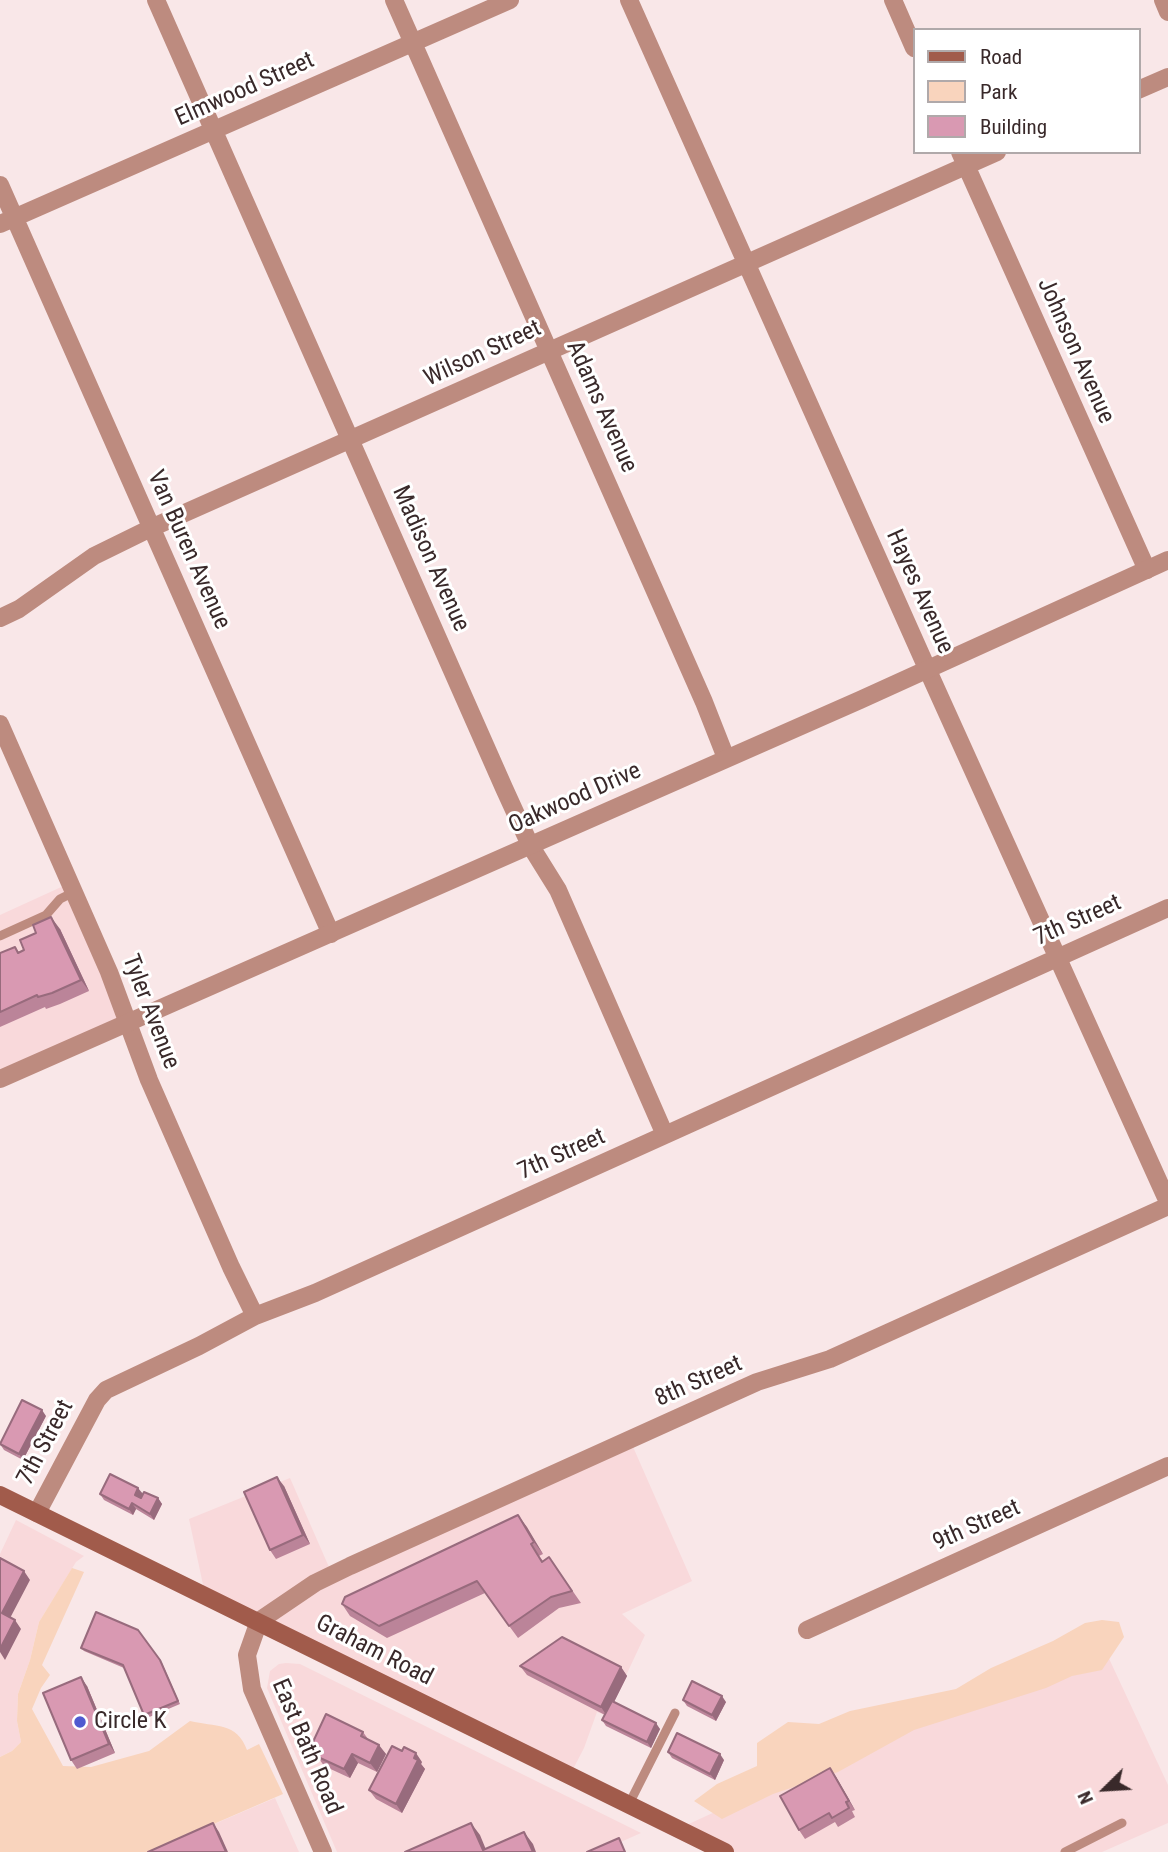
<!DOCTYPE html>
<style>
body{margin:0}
#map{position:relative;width:1168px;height:1852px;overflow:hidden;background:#f9e7e8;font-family:"Roboto Condensed",sans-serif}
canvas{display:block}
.legend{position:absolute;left:913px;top:28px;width:228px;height:126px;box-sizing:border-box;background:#fff;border:2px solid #b0a9aa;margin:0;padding:9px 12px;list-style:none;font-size:21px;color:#39292a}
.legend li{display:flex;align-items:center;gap:14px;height:35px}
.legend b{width:35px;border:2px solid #b0a9aa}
.north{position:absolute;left:1070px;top:1754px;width:70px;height:70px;-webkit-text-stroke:5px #fff;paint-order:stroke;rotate:246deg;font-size:19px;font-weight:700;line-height:28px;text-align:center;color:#39292a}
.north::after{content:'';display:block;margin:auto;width:24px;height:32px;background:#39292a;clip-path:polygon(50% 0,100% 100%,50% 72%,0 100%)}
</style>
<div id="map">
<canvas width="1168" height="1852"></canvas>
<ul class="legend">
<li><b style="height:9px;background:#a15b4b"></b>Road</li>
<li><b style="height:19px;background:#f9d4bd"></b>Park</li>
<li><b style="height:19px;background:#d999b2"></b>Building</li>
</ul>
<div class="north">N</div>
</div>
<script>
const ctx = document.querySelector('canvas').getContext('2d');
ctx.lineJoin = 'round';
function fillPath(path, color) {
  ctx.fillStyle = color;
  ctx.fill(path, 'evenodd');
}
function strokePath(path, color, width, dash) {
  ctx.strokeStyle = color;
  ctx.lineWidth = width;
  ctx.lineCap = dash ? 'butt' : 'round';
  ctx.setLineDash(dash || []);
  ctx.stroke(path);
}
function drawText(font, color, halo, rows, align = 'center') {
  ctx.font = font + ' "Roboto Condensed",sans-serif';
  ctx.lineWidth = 6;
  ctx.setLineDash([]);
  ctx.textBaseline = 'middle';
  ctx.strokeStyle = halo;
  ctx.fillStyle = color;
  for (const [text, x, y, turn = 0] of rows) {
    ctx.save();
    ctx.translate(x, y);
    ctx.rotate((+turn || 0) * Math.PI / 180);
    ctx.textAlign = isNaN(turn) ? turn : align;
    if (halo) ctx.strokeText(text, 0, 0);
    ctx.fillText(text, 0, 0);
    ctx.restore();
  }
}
const built = new Path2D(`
 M70,883L127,1022L0,1079V915Z
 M630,1440L692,1581L622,1614L645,1635L607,1716L597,1712L584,1748L570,1775L205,1594L189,1519L290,1478L332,1574Z
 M16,1520L84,1556L76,1562L39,1622L30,1660L18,1694L17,1721L21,1742L12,1751L0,1757V1554Z
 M1098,1635L1168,1785V1823L1102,1852H725L678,1829Z
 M286,1663L300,1664L641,1833L598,1852H337L267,1688L270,1671L279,1664Z
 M275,1798L299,1852H149Z`);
const green = new Path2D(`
 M72,1568L84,1572L42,1665L50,1675L41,1688L32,1709L63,1766L91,1767L149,1751L190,1721C215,1727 237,1722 247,1750L259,1744L283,1794L149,1852H0V1757L12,1751L21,1742L17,1721L18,1694L30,1660L39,1622Z
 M1102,1620L1119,1622L1124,1637L1102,1670L1072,1676L1046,1688L914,1730L838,1772L773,1794L722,1819L694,1801L717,1784L757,1766V1743L788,1722L819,1724L850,1711L956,1689L991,1668L1053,1641L1085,1623Z`);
const service = new Path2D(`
 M0,936L46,915L60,899L74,892
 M629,1804L675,1713
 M1065,1852L1122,1823`);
const minor = new Path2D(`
 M156,0L504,788L530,845L558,890L665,1135
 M394,0L704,702L726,758
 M629,0L934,684L1168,1202
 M893,0L914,48
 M1163,0L1168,12
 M1138,90L1168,77
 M960,152L1147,570
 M0,185L331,934
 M0,224L510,0
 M0,618L19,609L94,556L151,528L997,152
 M0,724L109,972L149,1080L231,1267L255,1316
 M37,1513L97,1400L106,1390L199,1346L255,1316L315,1293L1168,908
 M259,1621L315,1583L350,1566L757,1382L830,1359L1168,1206
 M807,1630L1168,1466`);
const tertiary = new Path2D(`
 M0,1079L860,700L1168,560
 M259,1621L247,1655L252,1689L323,1852`);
const secondary = new Path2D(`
 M0,1495L725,1852`);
const wall = new Path2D(`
 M60,929L89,991L60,1004L46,1009L45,1007L0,1027V953L15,947L19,952Z
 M46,1416L23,1460L4,1450L0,1444Z
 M284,1486L310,1544L276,1559L270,1550Z
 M100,1494H143L158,1498L162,1504L154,1520L136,1509L133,1515L104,1500Z
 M518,1515L543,1554L539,1556L543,1561L549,1557L581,1603L559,1608L518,1638L485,1593L387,1638L350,1616L342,1604Z
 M81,1648L162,1663L180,1704L147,1718L124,1668L84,1651Z
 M520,1666L621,1667L627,1676L614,1702L660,1729L651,1748L606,1726L602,1720L605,1715L527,1675Z
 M87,1686L115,1753L77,1769L71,1760Z
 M683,1700L726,1702L716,1721L687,1706Z
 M363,1732L368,1739L386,1754L377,1772L358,1763L350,1778L324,1766L318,1757L320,1754L318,1753L312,1744Z
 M668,1752L724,1760L715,1780L672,1758Z
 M422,1762L421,1764L425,1769L402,1813L376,1799L369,1790Z
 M836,1777L855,1810L852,1811L855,1817L838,1827L835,1822L805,1839L799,1830Z`);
const shadedWall = new Path2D(`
 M51,917L60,929L89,991L81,980Z
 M42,1410L46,1416L23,1460L19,1454Z
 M277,1477L284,1486L310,1544L303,1535Z
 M138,1488L143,1494L139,1501L135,1495Z
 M158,1498L162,1504L154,1520L150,1514Z
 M132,1503L136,1509L133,1515L129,1509Z
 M518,1515L527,1527L543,1554L534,1542Z
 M24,1571L30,1580L8,1622L2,1613Z
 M15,1620L21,1629L5,1660L0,1652V1649Z
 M621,1667L627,1676L607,1716L601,1707Z
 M81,1677L87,1686L115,1753L109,1744Z
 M722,1696L726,1702L716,1721L712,1715Z
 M656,1723L660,1729L651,1748L647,1742Z
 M379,1745L386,1754L377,1772L370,1763Z
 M416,1753L422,1762L421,1764L425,1769L402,1813L396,1804Z
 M352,1754L358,1763L350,1778L344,1769Z
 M720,1754L724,1760L715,1780L710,1774Z
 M830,1768L836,1777L855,1810L849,1801Z
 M213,1823L219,1832L228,1852H226Z
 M471,1823L480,1835L487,1852H484Z
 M524,1832L533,1844L536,1852H533Z`);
const building = new Path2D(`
 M51,917L81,980L52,993L38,997L37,995L0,1012V953L15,947L18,953L24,950L20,940L36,933L33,925Z
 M22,1400L42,1410L19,1454L0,1444Z
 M110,1474L138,1488L135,1495L141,1498L144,1492L158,1498L150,1514L132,1503L129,1509L100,1494Z
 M277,1477L303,1535L270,1550L244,1492Z
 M518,1515L534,1542L531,1544L542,1562L549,1557L572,1591L551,1597L509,1626L477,1581L379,1626L342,1604L345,1597Z
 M0,1558L24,1571L2,1613L15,1620L0,1649Z
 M96,1612L138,1630L160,1660L178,1701L144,1715L123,1665L81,1648Z
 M562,1637L621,1667L601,1707L520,1666Z
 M81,1677L109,1744L71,1760L43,1693Z
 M692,1681L722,1696L712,1715L683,1700Z
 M612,1701L656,1723L647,1742L602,1720Z
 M326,1714L363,1732L361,1736L379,1745L370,1763L352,1754L344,1769L318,1757L322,1749L312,1744Z
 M677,1733L720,1754L710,1774L668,1752Z
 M392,1746L402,1751L404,1747L416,1753L414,1758L418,1760L396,1804L369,1790Z
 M830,1768L849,1801L846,1802L849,1808L832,1818L829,1813L799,1830L780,1796Z
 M213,1823L226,1852H148Z
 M471,1823L483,1850L524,1832L533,1852H405Z
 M619,1838L625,1852H587Z`);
const markers = [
 [80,1722,7,"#4f5ad0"]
];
const streetNames = [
 ["Elmwood Street",245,90,-24],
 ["Johnson Avenue",1075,351,66],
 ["Wilson Street",483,354,-25],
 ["Adams Avenue",601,407,66],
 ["Van Buren Avenue",188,550,66],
 ["Madison Avenue",430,559,66],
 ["Hayes Avenue",919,592,66],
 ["Oakwood Drive",575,799,-24],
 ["7th Street",1078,921,-24],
 ["Tyler Avenue",150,1012,69],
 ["7th Street",562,1155,-24],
 ["8th Street",699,1382,-24],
 ["7th Street",46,1443,-62],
 ["9th Street",977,1526,-24],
 ["Graham Road",374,1651,27],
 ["East Bath Road",306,1747,67]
];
const poiNames = [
 ["Circle K",94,1722]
];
fillPath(built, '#f9d9db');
fillPath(green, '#f9d4bd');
strokePath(service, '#bd8b7f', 9);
strokePath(minor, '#bd8b7f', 18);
strokePath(tertiary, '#bd8b7f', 18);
strokePath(secondary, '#a15b4b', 18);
fillPath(wall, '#bb8499');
fillPath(shadedWall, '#986b7d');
fillPath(building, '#d999b2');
strokePath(building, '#986b7d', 2);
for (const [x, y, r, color] of markers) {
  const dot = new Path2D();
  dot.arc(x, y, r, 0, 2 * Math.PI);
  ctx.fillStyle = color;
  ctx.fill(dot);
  strokePath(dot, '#fff', 2.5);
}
drawText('24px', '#39292a', '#fff', streetNames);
drawText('24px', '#39292a', '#fff', poiNames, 'left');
</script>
